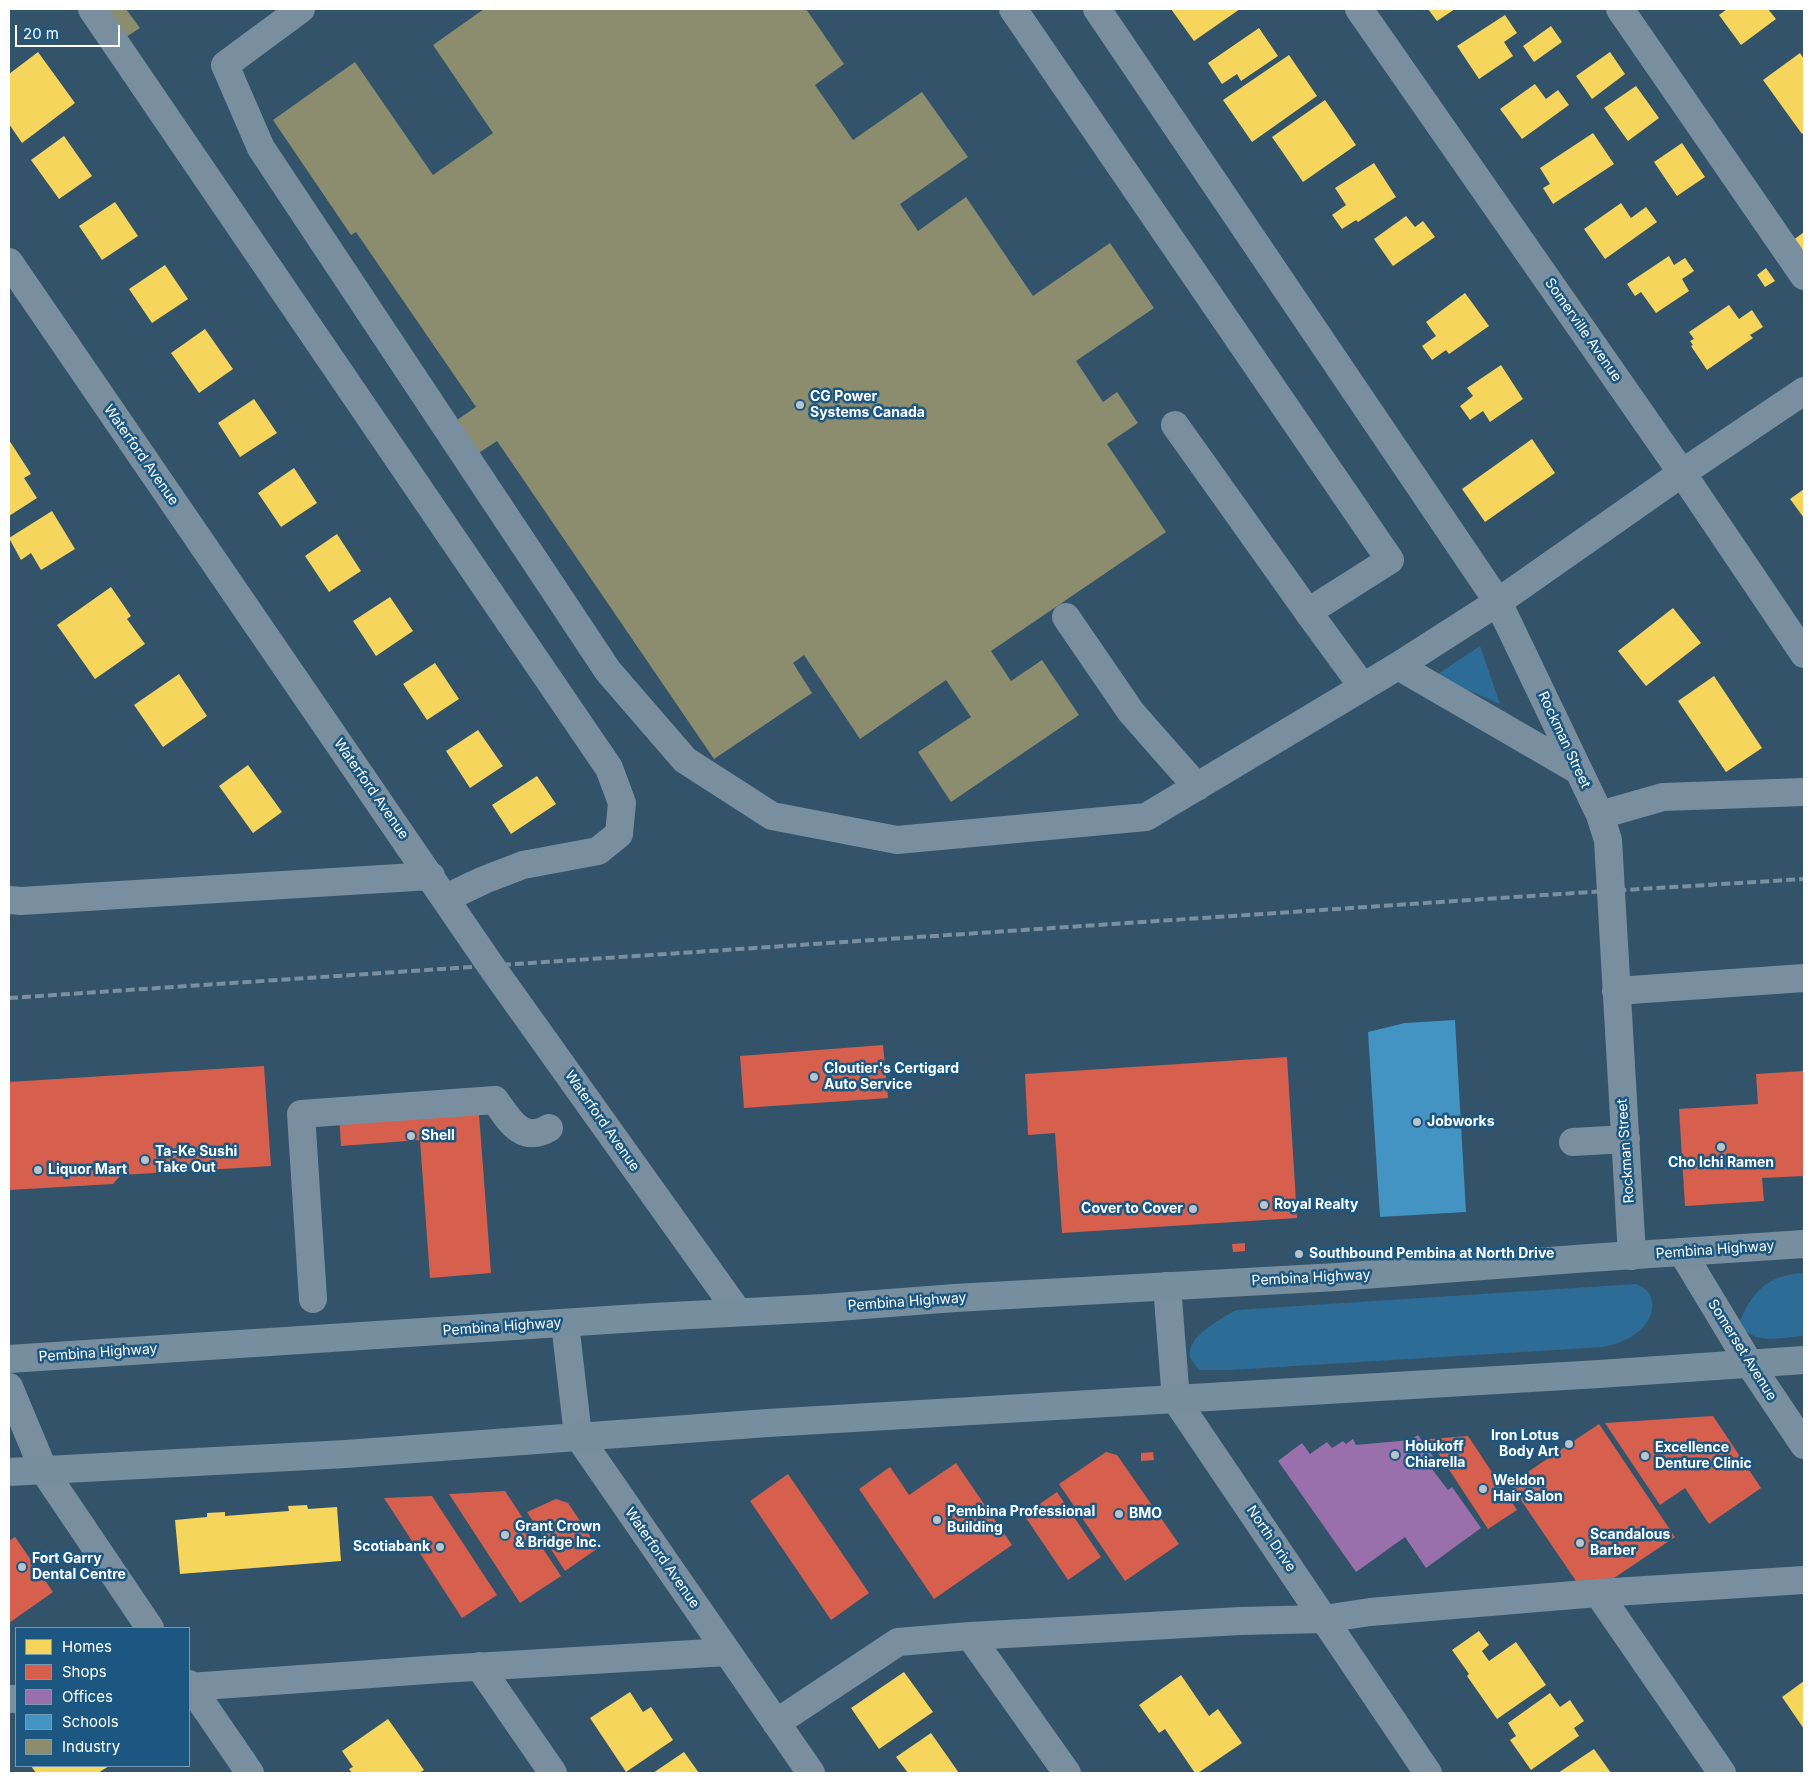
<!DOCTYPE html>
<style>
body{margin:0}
#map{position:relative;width:1813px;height:1782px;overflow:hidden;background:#33536a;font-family:Inter,sans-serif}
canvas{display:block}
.frame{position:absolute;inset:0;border:10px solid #fff;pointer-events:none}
.legend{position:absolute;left:15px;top:1627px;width:175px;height:140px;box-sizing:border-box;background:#1c5781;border:1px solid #779ab3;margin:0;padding:6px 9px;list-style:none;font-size:15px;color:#fff}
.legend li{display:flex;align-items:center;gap:10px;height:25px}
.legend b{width:25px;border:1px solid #779ab3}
.scale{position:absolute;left:15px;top:25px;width:105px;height:22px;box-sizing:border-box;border:2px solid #fff;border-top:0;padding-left:6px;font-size:15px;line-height:18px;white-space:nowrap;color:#fff;-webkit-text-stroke:4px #1c5781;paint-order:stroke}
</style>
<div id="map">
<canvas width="1813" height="1782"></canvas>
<div class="frame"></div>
<ul class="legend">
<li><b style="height:14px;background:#f6d55c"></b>Homes</li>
<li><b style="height:14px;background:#d6604d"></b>Shops</li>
<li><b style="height:14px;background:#9970ab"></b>Offices</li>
<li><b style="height:14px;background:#4393c3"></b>Schools</li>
<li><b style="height:14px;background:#8c8c6e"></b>Industry</li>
</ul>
<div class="scale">20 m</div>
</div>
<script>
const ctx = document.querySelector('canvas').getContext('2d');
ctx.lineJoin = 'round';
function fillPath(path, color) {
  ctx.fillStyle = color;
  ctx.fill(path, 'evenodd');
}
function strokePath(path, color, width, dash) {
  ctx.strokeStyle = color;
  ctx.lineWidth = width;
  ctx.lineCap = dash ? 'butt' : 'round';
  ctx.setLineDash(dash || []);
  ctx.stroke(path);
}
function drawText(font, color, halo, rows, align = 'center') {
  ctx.font = font + ' Inter,sans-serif';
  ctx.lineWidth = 5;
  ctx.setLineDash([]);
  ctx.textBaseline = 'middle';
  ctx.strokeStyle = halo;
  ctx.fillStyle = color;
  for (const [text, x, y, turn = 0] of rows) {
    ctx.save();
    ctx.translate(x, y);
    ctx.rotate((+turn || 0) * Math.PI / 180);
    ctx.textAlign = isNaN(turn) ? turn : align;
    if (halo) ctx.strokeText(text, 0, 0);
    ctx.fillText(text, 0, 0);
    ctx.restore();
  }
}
const green = new Path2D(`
 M1480,646L1500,704L1435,676Z
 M1804,1273V1336C1783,1337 1749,1347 1740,1321C1754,1289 1769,1275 1804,1273Z
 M1636,1284C1659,1292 1656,1317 1639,1331C1628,1340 1617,1344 1604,1347L1230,1370H1199C1196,1366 1192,1361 1190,1357C1186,1337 1222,1318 1236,1310Z`);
const homes = new Path2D(`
 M1171,9H1240L1194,41Z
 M1428,9H1455L1437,21Z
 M1727,9H1768L1776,19L1741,45L1719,15Z
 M1505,15L1517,33L1504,42L1513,56L1479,79L1457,46Z
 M1551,26L1562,42L1534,62L1523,46Z
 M1259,28L1278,56L1241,81L1237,74L1222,84L1208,63Z
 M38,52L75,103L22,143L9,124V74Z
 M1610,52L1625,74L1592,99L1576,76Z
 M1800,53L1804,59V132L1802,134L1763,80Z
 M1289,55L1317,96L1252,142L1223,100Z
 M1535,84L1546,99L1558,90L1569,105L1522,139L1500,109Z
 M1636,86L1659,118L1628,141L1604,108Z
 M1325,100L1356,145L1303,182L1272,137Z
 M1593,133L1614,164L1553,204L1543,188L1550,184L1540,168Z
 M64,136L92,176L59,199L31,160Z
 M1682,143L1705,177L1677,196L1654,162Z
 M1374,163L1396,197L1358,222L1356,220L1342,229L1332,215L1346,205L1335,188Z
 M115,202L138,236L102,260L79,226Z
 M1621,203L1631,218L1646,207L1657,222L1605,259L1584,229Z
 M1406,216L1415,227L1423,221L1435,237L1393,266L1374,239Z
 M1804,232V266L1788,244Z
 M1669,256L1674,265L1685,258L1694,271L1682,279L1689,291L1656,313L1641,292L1635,296L1627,284Z
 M165,265L188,299L152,323L129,289Z
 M1766,268L1775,281L1765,287L1757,275Z
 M1465,293L1489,326L1449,354L1446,350L1432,360L1422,346L1436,336L1426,322Z
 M1729,305L1739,319L1752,310L1763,327L1750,335L1753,338L1707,370L1691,346L1693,345L1690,341L1694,339L1689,332Z
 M205,329L233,369L199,393L171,353Z
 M1501,365L1523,399L1490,422L1483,411L1470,420L1460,406L1473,396L1467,388Z
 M254,399L277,433L240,457L218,423Z
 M1532,439L1555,473L1485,522L1462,489Z
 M9,440L31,474L24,478L37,498L9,516Z
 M294,468L317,503L281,527L258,493Z
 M1804,489V518L1790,499Z
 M52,511L75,549L41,570L31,553L21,560L9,538Z
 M337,534L361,571L329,592L305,556Z
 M111,587L131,616L127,619L145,644L95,679L57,625Z
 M390,597L413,631L376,656L353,621Z
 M1673,608L1701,643L1646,686L1618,651Z
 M435,663L459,699L427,720L403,684Z
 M179,674L207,716L163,747L134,705Z
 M1714,676L1762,748L1726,772L1678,701Z
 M478,730L503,766L470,788L446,751Z
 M248,765L282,812L253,833L219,786Z
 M537,776L556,804L511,834L492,805Z
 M307,1505L308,1509L337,1507L341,1561L180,1574L175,1520L207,1517V1513L225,1512V1516L289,1511L288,1506Z
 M1479,1631L1489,1645L1482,1651L1489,1661L1516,1642L1546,1685L1497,1719L1467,1676L1469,1674L1452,1650Z
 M904,1672L933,1712L879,1749L851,1708Z
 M1181,1675L1209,1716L1218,1709L1242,1743L1198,1773H1195L1165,1729L1159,1733L1139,1705Z
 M1804,1681V1729L1782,1697Z
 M630,1692L643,1712L651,1707L673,1740L626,1772L590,1718Z
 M1550,1693L1560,1707L1570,1700L1584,1721L1574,1728L1579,1736L1531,1770L1510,1740L1516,1736L1508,1723Z
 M388,1719L424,1770L419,1773H352L349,1769L353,1767L342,1751Z
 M931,1733L959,1773H908L896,1757Z
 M1594,1749L1611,1773H1558Z
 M684,1752L699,1773H653Z
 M31,1766H109L98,1773H36Z`);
const shops = new Path2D(`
 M883,1045L888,1098L744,1108L740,1056Z
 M1287,1057L1297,1218L1062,1233L1055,1133L1028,1135L1025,1074Z
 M264,1066L271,1166L121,1175L113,1184L9,1190V1082Z
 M1804,1071V1176L1762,1178L1764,1201L1685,1206L1679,1109L1758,1104L1756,1074Z
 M477,1088L491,1273L430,1278L420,1140L341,1146L338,1098Z
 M1245,1243V1251L1233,1252L1232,1244Z
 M1713,1416L1761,1488L1709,1524L1685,1488L1660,1505L1605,1423Z
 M1599,1424L1675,1537L1614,1578L1576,1581L1510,1484Z
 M1468,1436L1517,1510L1488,1529L1429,1439Z
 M1106,1452L1117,1455L1179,1544L1125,1581L1059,1484Z
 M1153,1452L1154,1460L1141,1461V1453Z
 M956,1463L1012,1545L934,1599L859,1489L890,1467L909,1495Z
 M788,1474L869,1593L831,1620L750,1501Z
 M505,1491L561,1576L520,1603L449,1494Z
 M1057,1492L1101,1557L1068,1580L1024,1515Z
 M432,1496L497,1595L462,1618L384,1498Z
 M556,1499L568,1503L598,1548L565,1571L527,1512Z
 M15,1537L53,1592L9,1623V1541Z`);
const offices = new Path2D(`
 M1418,1435L1439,1465L1432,1469L1448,1490L1452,1487L1481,1528L1426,1568L1405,1537L1356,1572L1278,1461L1302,1443L1310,1454L1327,1442L1332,1448L1343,1441L1346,1444L1353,1439L1356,1445L1410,1440Z`);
const schools = new Path2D(`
 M1455,1020L1466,1212L1380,1217L1368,1032L1405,1023Z`);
const industry = new Path2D(`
 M98,9H126L140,28L120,41Z
 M484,9H806L844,64L815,85L853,140L922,92L968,157L900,204L918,231L966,197L1033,296L1110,243L1154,308L1076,361L1103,402L1117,392L1138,423L1107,444L1166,532L991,651L1011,681L1042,660L1079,715L951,802L918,752L971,717L946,680L860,739L804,655L793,663L812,693L714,759L497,441L471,458L448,426L476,407L356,232L351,235L273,120L355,62L433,175L493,133L433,45Z`);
const minor = new Path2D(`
 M92,9L609,768L622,803L619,834L598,851L523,865L484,880L446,898
 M301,9L225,65L261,148L608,671L685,760L772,816L897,840L1146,817L1398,666
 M1013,9L1390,560L1308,612L1363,687
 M1097,9L1498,602L1398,666L1579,771
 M1359,9L1682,473L1804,654
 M1620,9L1804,276
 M9,262L491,966L738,1312
 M1175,425L1308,612
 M1066,617L1131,712L1197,787
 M1600,815L1663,797L1804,792
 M9,900L21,901L431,876
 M1616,991L1804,978
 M1573,1142L1626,1139
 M1682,1252L1749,1363L1804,1445
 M1632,1256L1608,840L1600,815L1498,602L1682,473L1804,391
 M1167,1286L1176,1400L1428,1773
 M313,1299L301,1114L495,1100C509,1120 522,1144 549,1128
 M565,1323L578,1436L811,1773
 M9,1387L44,1471L150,1628
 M1598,1593L1722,1773
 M970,1636L1067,1773
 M479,1666L553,1773
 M189,1684L250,1773
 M189,1687L441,1669L727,1652
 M9,1699H16
 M776,1723L898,1642L970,1636L1240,1621L1324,1619L1370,1612L1598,1593L1804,1580`);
const major = new Path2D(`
 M9,1359L653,1317L824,1308L955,1298L1337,1277L1589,1258L1804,1244
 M9,1472L346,1454L768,1423L1599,1374L1804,1360`);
const rail = new Path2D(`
 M9,998L1560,894L1804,879`);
const markers = [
 [800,405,5,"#b8c3cb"],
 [814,1077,5,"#b8c3cb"],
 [1417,1122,5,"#b8c3cb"],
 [411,1136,5,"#b8c3cb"],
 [1721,1147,5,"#b8c3cb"],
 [145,1160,5,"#b8c3cb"],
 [38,1170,5,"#b8c3cb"],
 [1264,1205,5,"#b8c3cb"],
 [1193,1209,5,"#b8c3cb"],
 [1299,1254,5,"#b8c3cb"],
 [1569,1444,5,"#b8c3cb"],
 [1395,1455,5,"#b8c3cb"],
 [1645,1456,5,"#b8c3cb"],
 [1483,1489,5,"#b8c3cb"],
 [1119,1514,5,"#b8c3cb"],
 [937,1520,5,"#b8c3cb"],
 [505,1535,5,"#b8c3cb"],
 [1580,1543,5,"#b8c3cb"],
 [440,1547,5,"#b8c3cb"],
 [22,1567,5,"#b8c3cb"]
];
const streetNames = [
 ["Somerville Avenue",1583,330,55],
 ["Waterford Avenue",141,455,55],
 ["Rockman Street",1564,740,65],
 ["Waterford Avenue",371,789,55],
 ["Waterford Avenue",602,1121,55],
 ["Rockman Street",1626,1151,-94],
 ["Pembina Highway",1715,1250,-4],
 ["Pembina Highway",1311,1278,-3],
 ["Pembina Highway",907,1302,-4],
 ["Pembina Highway",502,1327,-4],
 ["Somerset Avenue",1742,1350,58],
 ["Pembina Highway",98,1353,-4],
 ["North Drive",1271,1539,56],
 ["Waterford Avenue",662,1558,55]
];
const poiNames = [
 ["CG Power",810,397],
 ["Systems Canada",810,413],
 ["Cloutier's Certigard",824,1069],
 ["Auto Service",824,1085],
 ["Jobworks",1427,1122],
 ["Shell",421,1136],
 ["Ta-Ke Sushi",155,1152],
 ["Take Out",155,1168],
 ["Cho Ichi Ramen",1721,1163,"center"],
 ["Liquor Mart",48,1170],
 ["Royal Realty",1274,1205],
 ["Cover to Cover",1183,1209,"right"],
 ["Southbound Pembina at North Drive",1309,1254],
 ["Iron Lotus",1559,1436,"right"],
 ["Body Art",1559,1452,"right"],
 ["Holukoff",1405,1447],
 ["Chiarella",1405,1463],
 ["Excellence",1655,1448],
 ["Denture Clinic",1655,1464],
 ["Weldon",1493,1481],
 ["Hair Salon",1493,1497],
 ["Pembina Professional",947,1512],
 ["Building",947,1528],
 ["BMO",1129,1514],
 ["Grant Crown",515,1527],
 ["& Bridge Inc.",515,1543],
 ["Scandalous",1590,1535],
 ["Barber",1590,1551],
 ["Scotiabank",430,1547,"right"],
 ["Fort Garry",32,1559],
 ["Dental Centre",32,1575]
];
fillPath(green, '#2c6c97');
fillPath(homes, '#f6d55c');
fillPath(shops, '#d6604d');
fillPath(offices, '#9970ab');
fillPath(schools, '#4393c3');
fillPath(industry, '#8c8c6e');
strokePath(minor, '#798fa0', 28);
strokePath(major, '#778e9e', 28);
strokePath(rail, '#7a8fa0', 4, [9, 4]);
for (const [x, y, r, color] of markers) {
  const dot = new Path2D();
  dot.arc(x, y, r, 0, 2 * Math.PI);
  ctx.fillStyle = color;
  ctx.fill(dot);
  strokePath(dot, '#1c5781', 2);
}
drawText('14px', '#fff', '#1c5781', streetNames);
drawText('bold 14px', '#fff', '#1c5781', poiNames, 'left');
</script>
